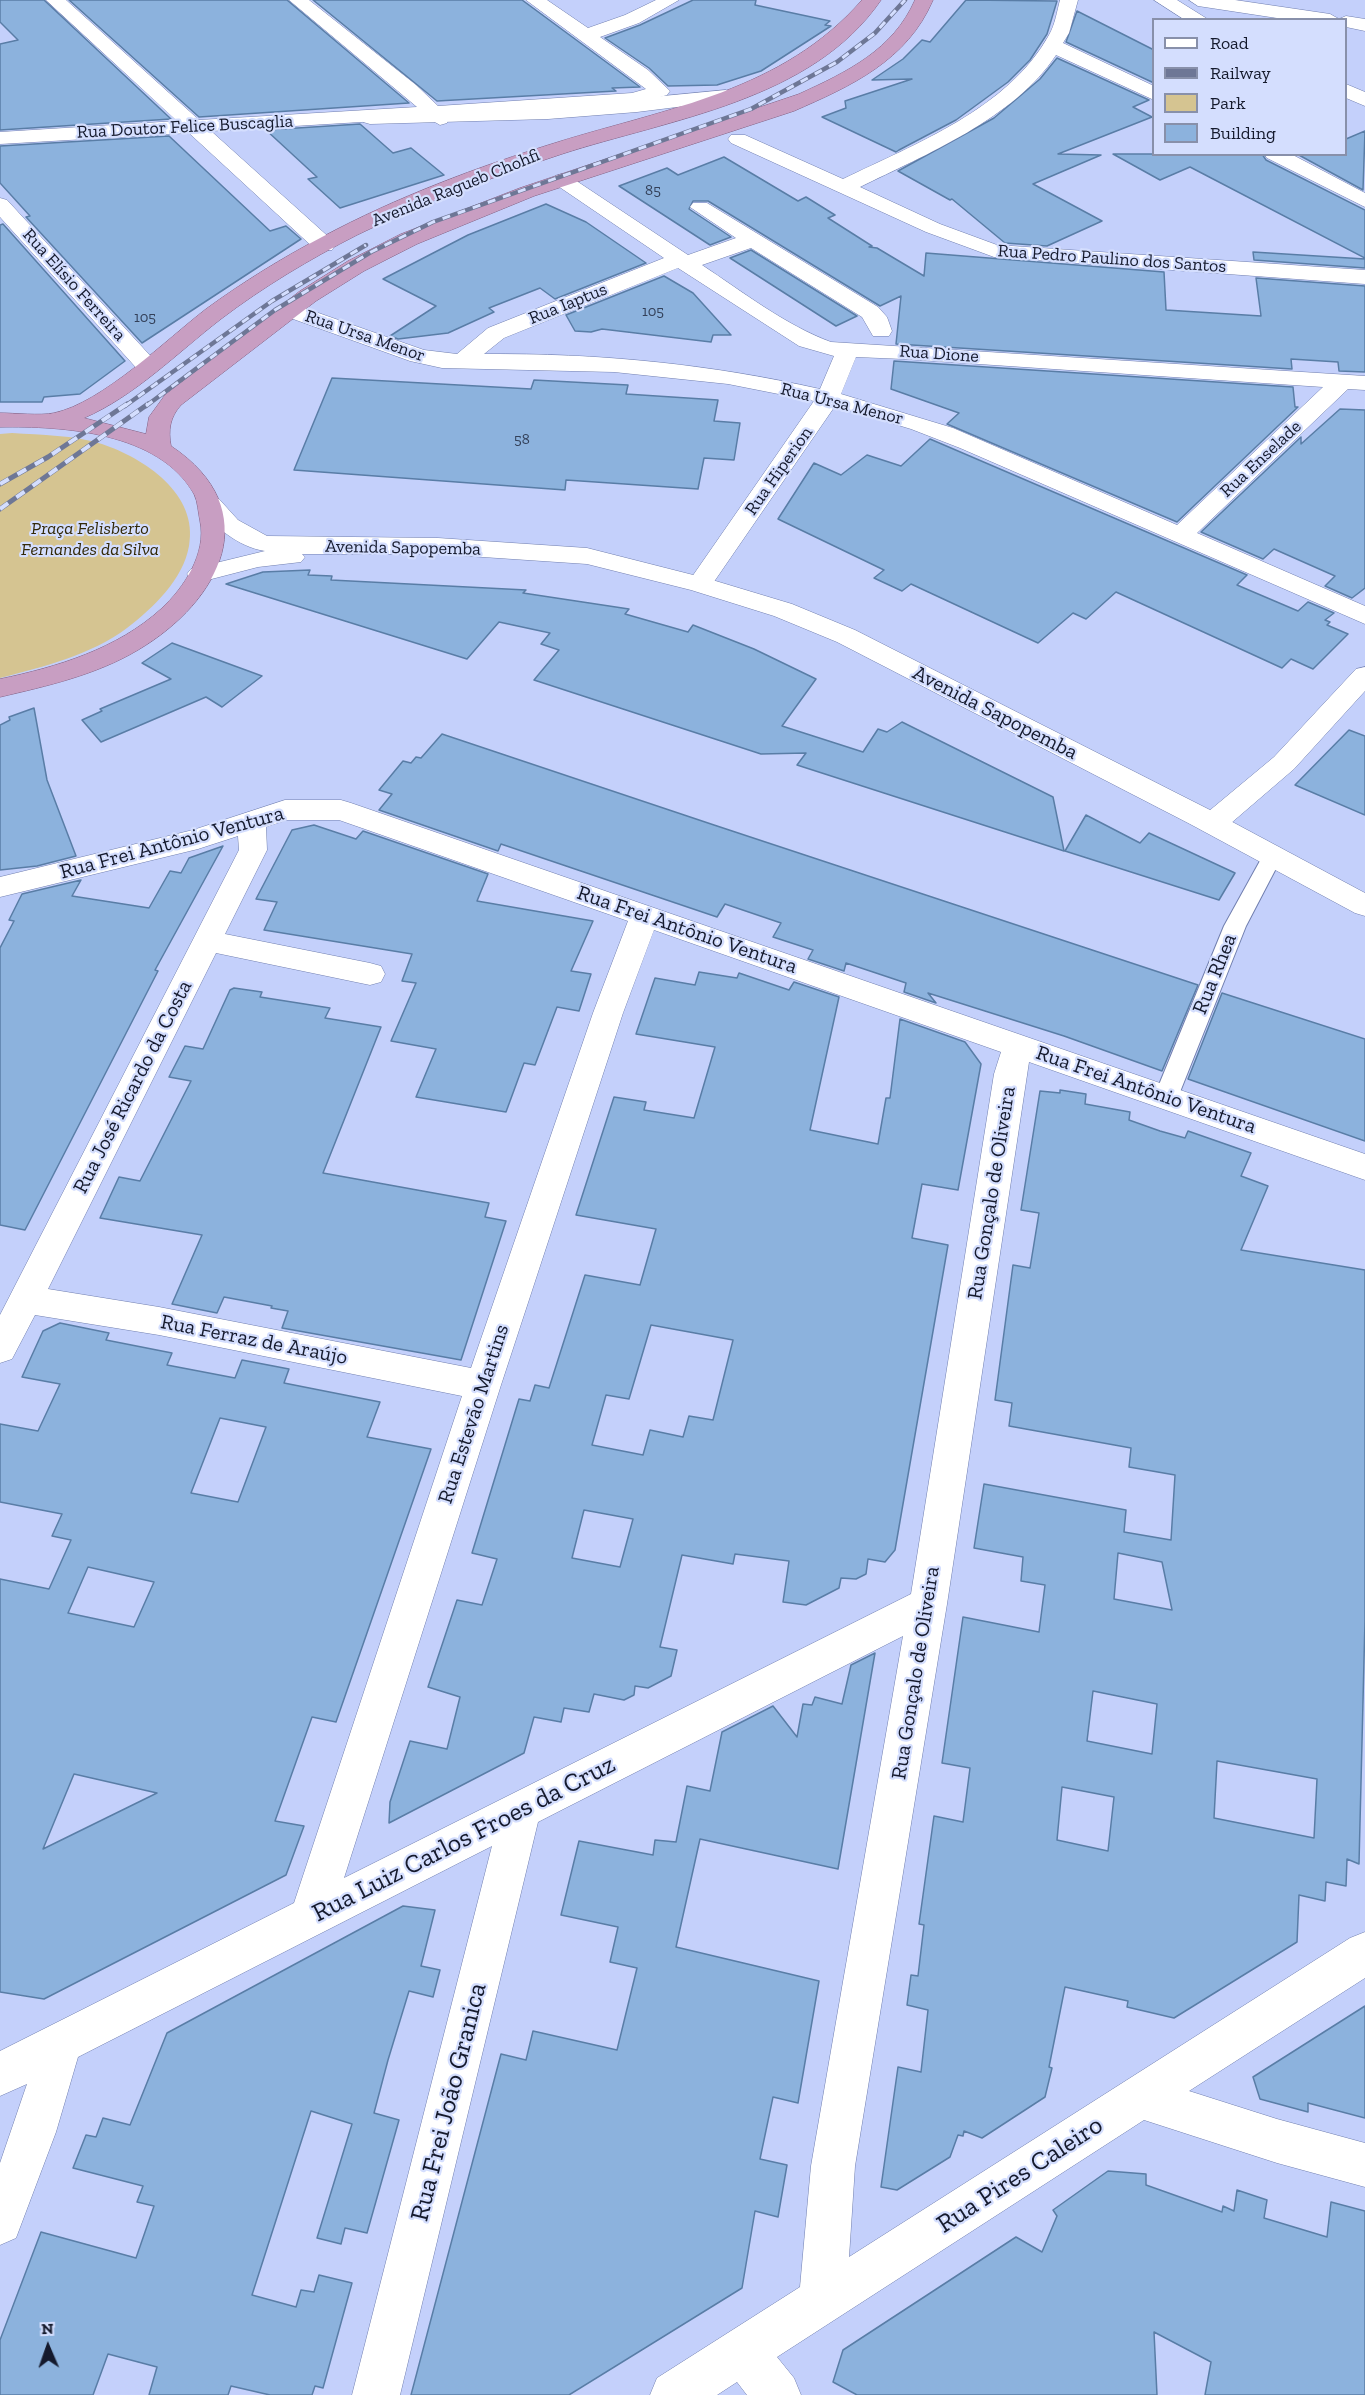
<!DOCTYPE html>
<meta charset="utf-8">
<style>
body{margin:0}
#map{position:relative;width:1365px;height:2395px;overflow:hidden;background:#c4d0fb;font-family:"Zilla Slab",serif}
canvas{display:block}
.legend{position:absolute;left:1152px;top:18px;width:195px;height:138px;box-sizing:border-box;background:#d4defe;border:2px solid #8890aa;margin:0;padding:8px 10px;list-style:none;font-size:18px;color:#151a2d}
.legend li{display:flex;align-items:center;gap:12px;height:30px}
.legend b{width:30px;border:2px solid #8890aa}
.north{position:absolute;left:18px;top:2317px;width:60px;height:60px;-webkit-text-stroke:4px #d4defe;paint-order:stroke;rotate:358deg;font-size:16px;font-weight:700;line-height:24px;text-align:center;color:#151a2d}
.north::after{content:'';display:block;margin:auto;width:21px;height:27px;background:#151a2d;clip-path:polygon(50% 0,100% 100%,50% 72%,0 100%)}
</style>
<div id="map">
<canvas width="1365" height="2395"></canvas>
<ul class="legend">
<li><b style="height:8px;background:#fff"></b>Road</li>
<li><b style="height:8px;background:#6e7796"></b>Railway</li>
<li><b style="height:16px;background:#d5c491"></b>Park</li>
<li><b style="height:16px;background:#8cb2dd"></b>Building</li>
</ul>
<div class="north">N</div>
</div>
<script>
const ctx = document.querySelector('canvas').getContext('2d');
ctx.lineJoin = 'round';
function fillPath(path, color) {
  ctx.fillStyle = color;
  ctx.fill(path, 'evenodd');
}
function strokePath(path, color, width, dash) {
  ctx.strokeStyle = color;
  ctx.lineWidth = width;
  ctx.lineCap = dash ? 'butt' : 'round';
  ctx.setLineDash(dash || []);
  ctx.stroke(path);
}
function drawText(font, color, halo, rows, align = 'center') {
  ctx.font = font + ' "Zilla Slab",serif';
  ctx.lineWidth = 4.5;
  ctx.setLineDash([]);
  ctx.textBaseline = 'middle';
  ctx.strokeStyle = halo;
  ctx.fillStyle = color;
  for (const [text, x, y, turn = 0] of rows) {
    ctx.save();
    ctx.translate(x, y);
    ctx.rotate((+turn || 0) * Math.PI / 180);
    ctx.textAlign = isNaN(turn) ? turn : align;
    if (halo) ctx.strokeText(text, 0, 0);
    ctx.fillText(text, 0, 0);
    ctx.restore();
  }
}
const green = new Path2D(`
 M12,433C42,435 73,435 102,444C144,458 199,494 189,546C183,580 153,608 127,628C91,655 43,667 0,678V434Z`);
const building = new Path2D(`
 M0,0H44L171,119L0,130V44L18,40L0,22Z
 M69,0H287L409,103L199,117Z
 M313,0H522L640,87L612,88L616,91L437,101Z
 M693,0H756L755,5L830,21L825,25L831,26L761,71L717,85L668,86L649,68L605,38L640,25Z
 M966,0L1057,1L1047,34L1030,60L1008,82L956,120L899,150L896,152L822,117L846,108L845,101L912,79L872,80L903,59L922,40L930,42Z
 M1077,11L1154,50V83L1066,42Z
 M1057,58L1149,100L1133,107L1152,117L1058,154L1101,155L1033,184L1102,221L1047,246L1005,243L952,199L950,200L898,171L994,118L1040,79Z
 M360,124L393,153L411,148L444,175L340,208L308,179L317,177L266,130Z
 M1365,131L1363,190L1297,154H1346V139Z
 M169,136L270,231L286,226L301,239L142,343L26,217L30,216L0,183V146Z
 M1113,154H1262L1266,160L1365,210V258L1190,167L1160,180Z
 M724,157L798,201L806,197L835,215L828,218L872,246L869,247L877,248L924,276L926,253L1164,272L1166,310L1261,316L1256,278L1365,286V372L1339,371L1338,362L1291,359L1292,369L896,344L901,296L880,306L708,201H693L689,209L731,237L710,245L619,186L667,168L678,175Z
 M546,204L586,222L646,263L555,299L540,288L489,308L494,312L448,333L398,339L390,336L436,306L383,279L468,235Z
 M3,224L125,361L80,394L44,397L42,402H0V225Z
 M751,250L857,316L836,326L730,258Z
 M1253,252L1365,259V268L1254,260Z
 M664,276L693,293L731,335H713L711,342L602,329L591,332L575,331L566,315Z
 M894,361L1293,387L1295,407H1298L1177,522L947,424L959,413L891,389Z
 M332,378L531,389L534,380L628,385L626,394L718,400L714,421L740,423L734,460L704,458L698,489L566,480L565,490L294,470Z
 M1340,409L1365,410V588L1352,598L1325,586L1335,576L1274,549L1263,559L1201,532L1301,437V444Z
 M930,439L1247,575L1237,585L1298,611L1308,602L1334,613L1325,620L1330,622L1327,625L1348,634L1313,669L1291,659L1282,668L1116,592L1086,619L1073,613L1038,643L911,584L902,591L874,578L884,570L778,519L814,463L841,475L867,455L901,466Z
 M310,570L308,575L332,576L331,580L526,590L523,593L629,609L625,614L688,632L693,625L754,649L816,679L782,726L863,752L878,729L887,732L902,722L1053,797L1064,851L797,765L806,753L761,754L534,680L559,650L541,644L550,633L499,622L467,659L226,584L263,572Z
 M172,643L262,676L222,707L206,697L101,742L82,720L102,711L100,709L171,679L142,663Z
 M34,708L47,780L76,856L37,866L0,870V725L10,720L9,717Z
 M1349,730L1365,736V815L1295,785Z
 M442,734L714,825L1198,985L1162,1071L1064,1036L928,993L936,1003L904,992L906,983L846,963L844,971L808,959L813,950L773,937L781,923L725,904L717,917L501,844L498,851L379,810L392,794L379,790L403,761L411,763L416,757L421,758Z
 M1086,815L1140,843L1149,833L1235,873L1219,900L1065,851Z
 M314,825L356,839L363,831L488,874L477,901L593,921L571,971L591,974L579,1011L557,1007L535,1065L524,1063L506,1112L416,1097L436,1049L391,1041L416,983L402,981L412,954L264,930L277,902L256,899L292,830Z
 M223,846L155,970L158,971L25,1230L0,1225V948L14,921L9,920L22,894L81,880L72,896L149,908L170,871L181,873L189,858Z
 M699,972L737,978L739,973L789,990L794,982L839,997L810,1130L878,1144L886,1098H890L900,1019L965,1042L981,1064L958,1190L922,1184L912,1238L948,1245L895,1550L885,1562L868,1559L866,1574L856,1579L841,1578L839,1588L806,1605L783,1602L789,1561L735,1554L733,1564L682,1555L660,1647L677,1650L671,1676L648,1688L635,1686L634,1695L624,1700L594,1694L589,1712L564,1708L561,1722L534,1717L524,1753L389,1823L390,1802L410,1741L447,1749L460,1697L428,1687L457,1600L482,1605L497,1559L472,1553L519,1399L530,1401L535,1385L549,1388L585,1275L640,1285L656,1229L576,1215L614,1097L646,1102L644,1110L694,1118L715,1047L636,1034L655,978L695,985ZM651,1325L733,1340L713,1420L689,1416L683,1437L650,1430L643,1455L592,1445L606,1395L629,1399ZM584,1510L633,1519L620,1567L572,1558Z
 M234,988L262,992L260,997L330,1008L325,1018L381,1027L323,1173L489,1203L485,1217L506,1221L461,1360L282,1328L288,1311L271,1308L272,1306L224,1297L217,1313L172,1304L202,1235L100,1218L119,1177L140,1181L191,1081L169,1077L185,1046L203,1049L230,990Z
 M1222,993L1365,1039V1141L1188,1079Z
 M1060,1090L1086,1094L1085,1104L1130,1112L1129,1120L1160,1131L1185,1138L1188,1131L1251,1153L1241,1176L1268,1186L1241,1250L1365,1270V1620L1359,1864L1347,1859L1346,1886L1326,1882L1325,1901L1299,1895L1297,1942L1174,2018L1127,2007L1128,2001L1065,1987L1049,2067L1052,2068L1045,2097L982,2138L964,2131L963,2136L958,2135L950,2157L897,2190L881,2187L898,2067L921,2072L928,2010L907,2005L911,1975L918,1976L924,1925L919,1924L934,1816L963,1822L970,1768L942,1763L963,1617L1039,1632L1045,1585L1021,1581L1023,1557L974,1548L984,1484L1126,1510L1124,1532L1171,1540L1175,1475L1129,1467L1131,1448L1009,1426L1012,1403L995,1400L1013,1265L1030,1268L1039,1213L1021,1210L1040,1091L1060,1093ZM1118,1553L1162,1562L1172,1610L1114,1599ZM1093,1691L1157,1704L1152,1754L1087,1741ZM1217,1761L1317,1779L1314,1838L1214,1818ZM1062,1787L1114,1797L1108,1851L1057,1840Z
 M60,1323L109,1333L106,1340L172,1353L167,1365L235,1378L242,1360L289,1369L284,1383L380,1402L367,1437L431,1449L336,1722L312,1717L275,1821L304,1826L286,1875L44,1999L0,1992V1579L49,1589L71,1540L52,1536L62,1514L0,1502V1424L38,1431L60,1384L22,1377L43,1331ZM220,1418L266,1427L238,1502L191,1493ZM88,1567L154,1582L134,1627L68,1613ZM74,1774L157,1793L43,1849Z
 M875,1653L838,1869L700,1839L676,1947L819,1981L798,2103L773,2097L760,2159L787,2165L778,2217L755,2211L742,2288L569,2395H411L501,2054L526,2060L533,2031L617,2050L637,1968L610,1962L618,1927L561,1915L579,1841L653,1855L655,1840L676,1842L687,1786L710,1791L722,1732L773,1706L797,1737L803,1704L812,1705L815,1697L842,1704L851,1665Z
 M403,1906L435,1910L421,1966L440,1970L433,1997L409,1991L388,2060L374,2113L399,2120L367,2233L345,2228L341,2244L317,2238L352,2124L311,2111L252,2295L296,2307L301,2290L314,2292L319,2275L352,2283L323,2388L315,2386L312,2395H270L231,2386L228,2395H149L157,2367L108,2354L93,2395H0V2340L41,2232L136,2258L154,2206L137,2202L143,2186L73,2168L86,2135L96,2137L103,2118L130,2125L167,2033Z
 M1365,2006V2118L1308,2103V2112L1260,2099L1253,2077Z
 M1108,2171L1146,2174V2185L1222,2212L1223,2206L1234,2211L1237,2190L1267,2200L1264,2218L1327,2237L1331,2202L1365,2211V2395H1205L1211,2362L1154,2332L1157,2395H857L833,2382L843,2350L1016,2237L1042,2252L1057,2216L1053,2210Z`);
const pedestrian = new Path2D(`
 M1273,848L1280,850L1283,855L1246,926L1178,1097L1174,1103L1166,1106L1158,1103L1154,1097L1224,926L1266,850Z`);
const minor = new Path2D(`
 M46,0H66L199,120L417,107L289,0H309L416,85L438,106L632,93L646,89L526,0H547L588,28L625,15L656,0H679L639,23L600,37L648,70L670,91L667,95L640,103L449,117L447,123L440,125L428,118L211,131L332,240L335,245L332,250H316L189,133L0,144V132L177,121Z
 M1060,0H1078L1069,33L1063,43L1154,86V100L1056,55C1015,118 925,155 860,187L940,224L997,245L1365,270V284L994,257L926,232L731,143L728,139L731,135H745L843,179C915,144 1008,109 1049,35C1055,25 1057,11 1060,0Z
 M1154,0H1177L1209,20H1185Z
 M1189,0H1235L1330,14L1339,19L1346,16L1365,19V31L1346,27V20H1290L1198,6Z
 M1346,84L1365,92V106L1346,98Z
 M1264,154H1291L1365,193V207L1267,158Z
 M562,174L569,176L688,255L736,238L690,207L693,203H707L878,307L887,317L892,331L889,336H873L862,317L751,248L702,265C743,292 785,325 831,342L1365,376V390L1348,389L1197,533L1365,606V624L960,448L911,429L835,406L709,589L700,592L691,589L687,584L814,401L728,384L614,372L442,368L410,361L282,315L279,310L282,305L290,303L424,350L457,354L488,328L664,258L555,184L552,180L555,176ZM678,268L799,346L834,356L820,389C710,364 597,353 484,354L504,338ZM856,357L904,359L1323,387L1177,525L953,428L841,394Z
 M0,198L7,200L156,362L159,367L156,372H140L0,217Z
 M1365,667V691L1294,769L1223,830L1213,833L1203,830L1199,823L1203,816L1274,757L1356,669Z
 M285,800H341L351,803L1365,1154V1180L1029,1062L947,1604L855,2166L849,2257L1350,1938L1365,1932V1978L1189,2091L1277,2119L1365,2143V2187L1277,2163L1144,2120L777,2357L794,2378L801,2395H747L737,2382L717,2395H650L657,2378L800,2287L811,2166L903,1636L538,1822L400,2395H352L492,1846L78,2057L56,2132L16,2238L0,2245V2163L27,2084L0,2096V2051L294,1903L462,1396L159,1335L35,1315L12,1359L0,1363V1315L239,850L238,836L198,849L0,897V877L193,830ZM287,820H339L628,921L593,1013L471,1368L159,1307L48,1289L216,953L370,985L381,982L385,974L381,966L370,963L225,934L267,850L266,827ZM654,930L1001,1052L994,1074L911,1594L344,1878L501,1385L623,1013Z`);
const tertiary = new Path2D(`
 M726,90L736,96L733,100L637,112L548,119L370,124L363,122L360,118L363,114L370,112L548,107Z`);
const secondary = new Path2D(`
 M210,497L219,499L238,520L267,536L438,538L587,548L709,579L792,604L855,630L1210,810L1365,893V916L1355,913L1190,824L837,642L774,616L691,590L587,564L438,554H302L305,557L301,562L258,567L200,582L191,579L187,574L191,569L265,551C238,547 213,526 198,504L201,499Z`);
const trunk = new Path2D(`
 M862,0H881C812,101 670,119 562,154C492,177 423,203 357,235C310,259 263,287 221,319C177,353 135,396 84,418L146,434L149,417L165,395L300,291L348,261L401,234L520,188L799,94C847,72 893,50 915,0H933C907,61 851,86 794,111L534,196L417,244L364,271L316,301L181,405C170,417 168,430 171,446C267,510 221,601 138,650C96,675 47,686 0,697V679C57,667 117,649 161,609C184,588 207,553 200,521C198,512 198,502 194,494C159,432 63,426 0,427V413C15,413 40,416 54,413C102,403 167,339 206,309C243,282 282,258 322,237C397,197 477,167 558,142C668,108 783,91 862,0Z`);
const railFar1 = new Path2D(`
 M125,406L272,301L366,245
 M146,406L275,310L371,252L433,222L751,109L837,62L875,33L905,0`);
const rail = new Path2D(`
 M0,484L48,457L127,404
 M0,509L148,404`);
const farNumbernames = [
 ["85",653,191],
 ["105",653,312],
 ["105",145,318],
 ["58",522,440]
];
const farStreetnames = [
 ["Rua Doutor Felice Buscaglia",185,127,-3],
 ["Avenida Ragueb Chohfi",456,188,-22],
 ["Rua Pedro Paulino dos Santos",1112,259,4],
 ["Rua Elísio Ferreira",74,285,48],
 ["Rua Iaptus",568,304,-22],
 ["Rua Ursa Menor",365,336,19],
 ["Rua Dione",939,354,4],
 ["Rua Ursa Menor",842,404,14],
 ["Rua Enselade",1261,459,-43],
 ["Rua Hiperion",779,471,-55],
 ["Avenida Sapopemba",403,548,1]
];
const farParknames = [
 ["Praça Felisberto",90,529],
 ["Fernandes da Silva",90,550]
];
const streetNames = [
 ["Avenida Sapopemba",995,713,27],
 ["Rua Frei Antônio Ventura",172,843,-15],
 ["Rua Frei Antônio Ventura",687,930,19],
 ["Rua Rhea",1215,974,-68],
 ["Rua José Ricardo da Costa",133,1087,-63],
 ["Rua Frei Antônio Ventura",1146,1090,19],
 ["Rua Gonçalo de Oliveira",992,1193,-81],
 ["Rua Ferraz de Araújo",254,1340,11],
 ["Rua Estevão Martins",474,1414,-72],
 ["Rua Gonçalo de Oliveira",916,1673,-81]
];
const nearStreetnames = [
 ["Rua Luiz Carlos Froes da Cruz",464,1839,-27],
 ["Rua Frei João Granica",449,2102,-76],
 ["Rua Pires Caleiro",1020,2175,-33]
];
fillPath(green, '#d5c491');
fillPath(building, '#8cb2dd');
strokePath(building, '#597da6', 1.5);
strokePath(pedestrian, '#717faf', 2);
strokePath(minor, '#717faf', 1);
strokePath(tertiary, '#717faf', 1);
strokePath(secondary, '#717faf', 1);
strokePath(trunk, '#816084', 1);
fillPath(pedestrian, '#fff');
fillPath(minor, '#fff');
fillPath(tertiary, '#fff');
fillPath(secondary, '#fff');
fillPath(trunk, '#c89ec2');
strokePath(railFar1, '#6e7796', 4.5);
strokePath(rail, '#6e7796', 5);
strokePath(railFar1, '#d4defe', 3, [8]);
strokePath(rail, '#d4defe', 4, [10]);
drawText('15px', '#334059', null, farNumbernames);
drawText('18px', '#151a2d', '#d4defe', farStreetnames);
drawText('italic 18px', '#322806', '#d4defe', farParknames);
drawText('21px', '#151a2d', '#d4defe', streetNames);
drawText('26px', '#151a2d', '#d4defe', nearStreetnames);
</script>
